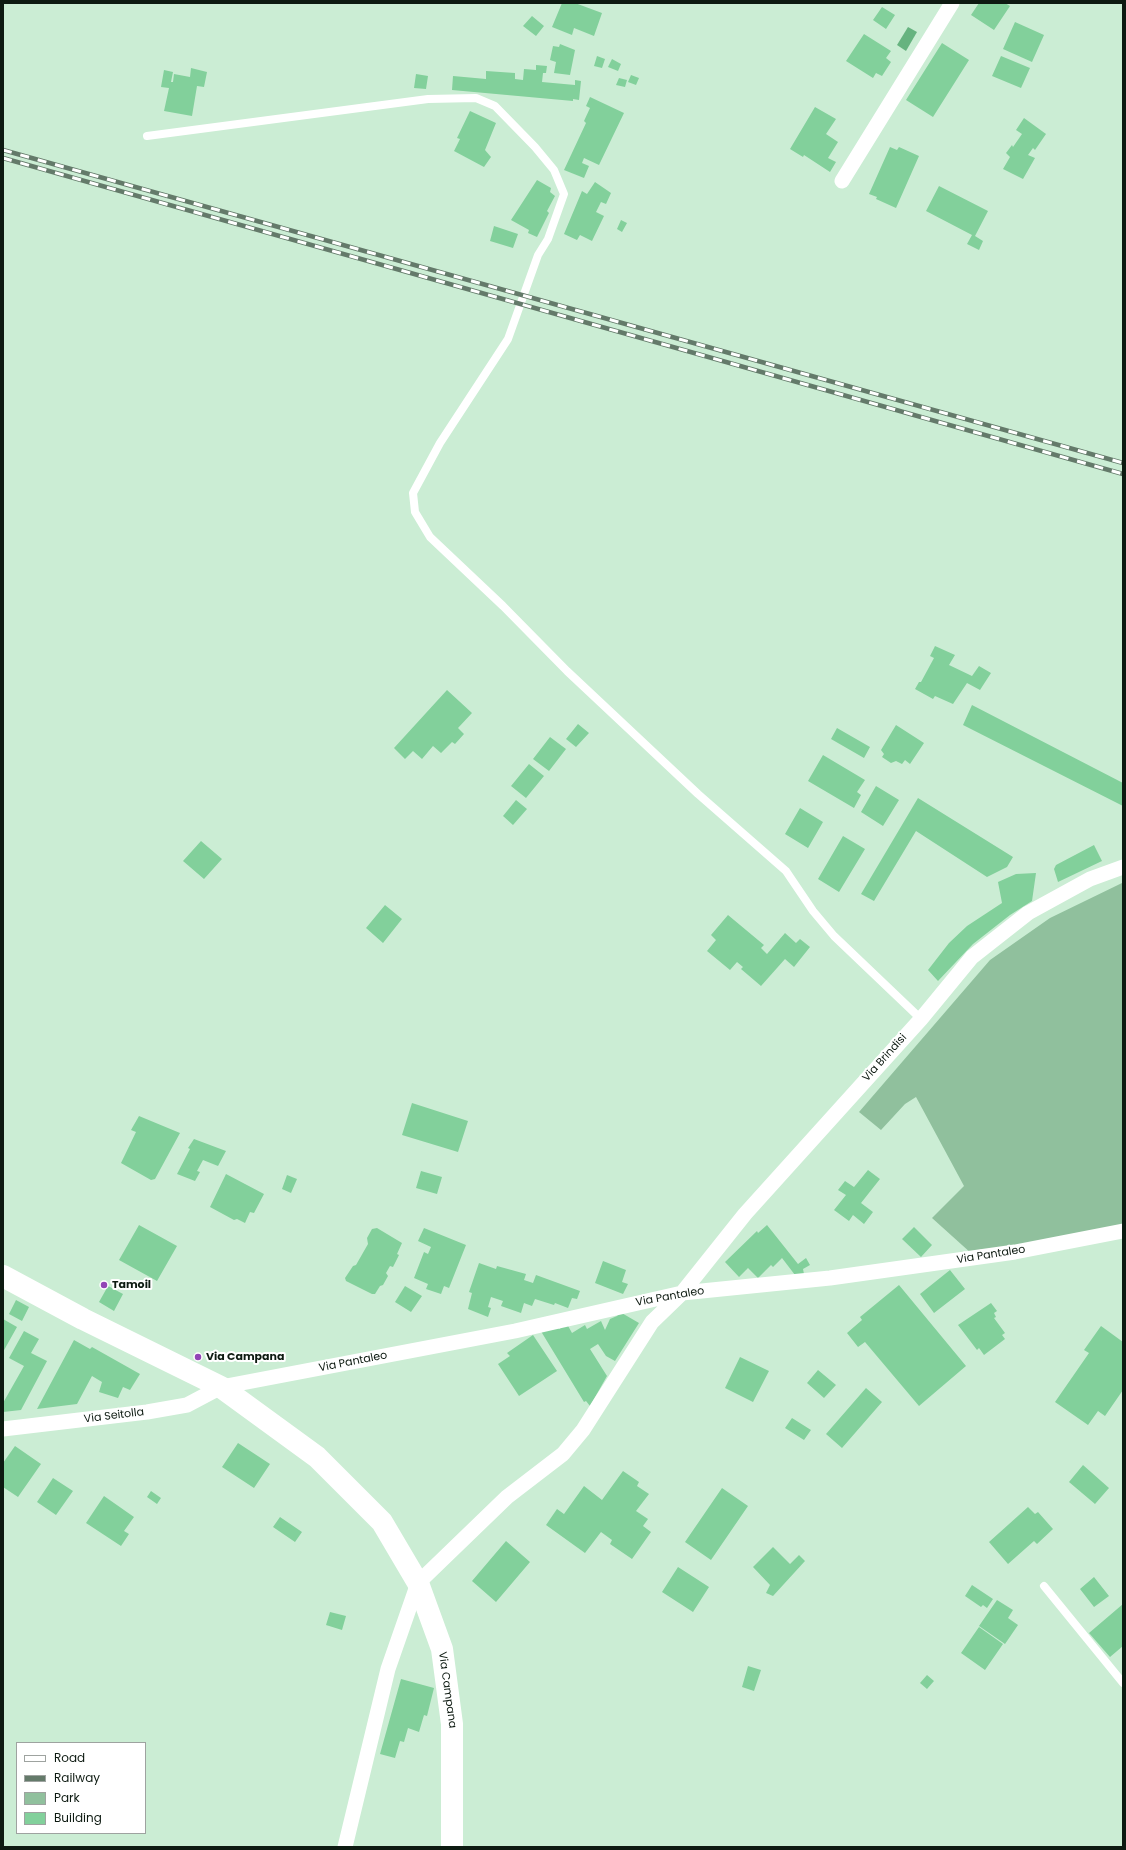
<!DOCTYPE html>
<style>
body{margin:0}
#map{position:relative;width:1126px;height:1850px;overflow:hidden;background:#cbedd4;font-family:Poppins,sans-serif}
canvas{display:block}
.frame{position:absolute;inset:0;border:4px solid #0d1a11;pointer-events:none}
.legend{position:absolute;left:16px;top:1742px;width:130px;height:92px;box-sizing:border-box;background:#fff;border:1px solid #9ea3a0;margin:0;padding:5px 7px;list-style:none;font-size:12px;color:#0d1a11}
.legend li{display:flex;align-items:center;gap:8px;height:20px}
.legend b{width:20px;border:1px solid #9ea3a0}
</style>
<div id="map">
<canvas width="1126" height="1850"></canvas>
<div class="frame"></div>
<ul class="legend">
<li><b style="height:5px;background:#fff"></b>Road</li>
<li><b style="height:5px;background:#647a6a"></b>Railway</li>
<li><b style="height:11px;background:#90c09d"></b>Park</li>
<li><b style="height:11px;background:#82d09b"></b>Building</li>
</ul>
</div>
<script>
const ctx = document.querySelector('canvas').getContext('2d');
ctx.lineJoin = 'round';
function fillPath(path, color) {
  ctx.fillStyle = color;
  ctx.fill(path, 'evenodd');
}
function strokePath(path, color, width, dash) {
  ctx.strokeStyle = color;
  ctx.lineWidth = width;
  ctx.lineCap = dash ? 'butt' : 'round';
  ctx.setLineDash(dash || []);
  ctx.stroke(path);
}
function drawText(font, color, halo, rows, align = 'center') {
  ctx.font = font + ' Poppins,sans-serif';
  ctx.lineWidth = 4;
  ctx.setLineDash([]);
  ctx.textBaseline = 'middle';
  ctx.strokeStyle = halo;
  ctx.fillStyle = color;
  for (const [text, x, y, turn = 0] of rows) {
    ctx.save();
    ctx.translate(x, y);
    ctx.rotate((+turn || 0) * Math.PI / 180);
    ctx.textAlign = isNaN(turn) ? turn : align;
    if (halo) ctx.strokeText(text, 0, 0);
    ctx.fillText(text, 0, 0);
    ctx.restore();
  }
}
const green = new Path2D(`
 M1122,883L1123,884V1227L972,1254L932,1218L964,1186L916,1097L905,1104L881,1130L859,1112L990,960L1050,918Z`);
const water = new Path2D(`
 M908,27L917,32L906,51L897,45Z`);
const building = new Path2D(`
 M562,3H575L602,13L594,36L574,28L572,35L552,27Z
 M979,3H1005L1010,6L994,30L971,15Z
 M882,7L895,15L886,29L873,20Z
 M532,16L544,26L536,36L523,26Z
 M1015,22L1044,35L1032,62L1003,49Z
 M864,34L891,51L886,58L891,62L882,76L876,73L873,78L846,61Z
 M942,43L969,60L933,117L906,100Z
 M560,44L575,50L570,75L554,73L556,62L550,60L553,46L559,47Z
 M597,56L605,59L602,68L594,66Z
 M1001,56L1030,68L1021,88L992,76Z
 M612,59L621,64L618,71L608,67Z
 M536,65L547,66L546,73H543L542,82L575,85V80L581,81L579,100L573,99V101L452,90L453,76L486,79V71L515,73V79L523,80L524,69L536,70Z
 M191,68L207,72L204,87L197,86L192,116L164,111L169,88L161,87L164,70L173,72L171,82H173L174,74L190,77Z
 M416,74L428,76L426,89L414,88Z
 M631,75L639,78L636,85L628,82Z
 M619,78L627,80L625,87L616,85Z
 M590,97L624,113L599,165L584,158L582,163L589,166L584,178L564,170L586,123L584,121L590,108L586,106Z
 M815,107L836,119L826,134L838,142L828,158L836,162L830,172L804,155L803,157L790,149Z
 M470,111L496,123L485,150L491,157L484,167L454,151L460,139L457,138Z
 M1024,118L1046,134L1035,150L1033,148L1028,155L1035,158L1023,179L1003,169L1010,157L1006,153L1012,145L1013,147L1022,134L1016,130Z
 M890,147L897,150L899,147L919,156L896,208L876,199L877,197L869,194Z
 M537,180L551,188L550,192L555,196L547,211L549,213L537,237L528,233L529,230L511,220Z
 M595,182L611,193L606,204L601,202L596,212L604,216L592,241L580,235L577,240L564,234L582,191L587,194Z
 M939,186L988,211L975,236L983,241L979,250L967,244L972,235L926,211Z
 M621,220L627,223L622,232L617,229Z
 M494,226L518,234L513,248L490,241Z
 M935,646L955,655L949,665L972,676L979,666L991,673L980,690L967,683L953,704L935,696L933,699L915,689L919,682H921L934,658L930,656Z
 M447,690L472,713L458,728L464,734L455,744L452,742L441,753L433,746L422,759L413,751L405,759L394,748Z
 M972,705L1123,783V806L963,725Z
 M578,724L589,733L576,747L566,739Z
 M896,725L924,743L910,764L905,760L902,764L896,761L891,763L882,757L884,754L881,750Z
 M837,728L870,747L864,758L831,739Z
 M550,737L566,749L549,771L533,759Z
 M823,755L865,780L857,792L861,795L854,808L808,781Z
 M529,764L544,776L526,798L511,786Z
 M876,786L899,800L883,826L861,812Z
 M918,798L1013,857L1007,867L987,877L916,831L874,901L861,894Z
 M516,800L527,809L513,825L503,816Z
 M800,808L823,822L808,848L785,834Z
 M843,836L865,849L839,892L818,879Z
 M201,841L222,859L204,879L183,861Z
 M1094,845L1102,861L1058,882L1054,869L1056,865Z
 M1036,873L1032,901L1010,915L973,944L938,981L928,970L949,943L967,926L1002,903L998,882L1016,874Z
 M385,905L402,919L383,943L366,928Z
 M728,915L764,945L761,948L767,954L785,933L796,943L800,939L810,947L794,967L785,959L761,986L741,969L743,967L737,962L730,970L707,951L716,940L711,935Z
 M412,1103L468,1121L458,1152L402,1135Z
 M139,1116L180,1133L155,1179L151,1180L121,1163L136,1132L131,1130Z
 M194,1139L226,1151L218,1166L203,1160L197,1171L200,1172L195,1181L177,1174L190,1149L188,1148Z
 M868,1170L880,1179L861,1203L873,1212L864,1224L853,1215L849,1221L834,1210L846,1195L838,1190L845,1181L854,1187Z
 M421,1171L442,1177L437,1194L416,1188Z
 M226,1174L264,1194L254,1213L250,1212L245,1223L237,1219L234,1220L210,1207Z
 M287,1175L297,1179L291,1193L282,1189Z
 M139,1225L177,1246L157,1281L119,1260Z
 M767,1225L798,1264L806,1258L810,1265L803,1269L804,1274L795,1275L782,1258L773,1267L771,1265L758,1278L748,1268L739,1277L725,1262L757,1231L758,1233Z
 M914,1227L932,1245L921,1257L902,1239Z
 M377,1228L402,1243L397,1254L399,1255L393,1267L390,1266L386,1273L388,1276L383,1285L380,1286L375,1294H372L346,1281L345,1278L353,1266L356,1265L368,1244L367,1238L372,1229Z
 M424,1228L466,1245L449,1288L444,1286L441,1294L426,1289L428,1284L414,1278L424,1252L428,1254L431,1247L418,1241Z
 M603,1261L626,1270L622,1282L628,1284L623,1294L595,1283Z
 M479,1263L496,1269L497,1266L526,1274L524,1280L533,1283L536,1275L580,1291L577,1299L572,1298L568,1308L555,1303L554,1305L535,1299L532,1306L524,1303L521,1313L501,1306L503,1301L491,1297L488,1307L491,1308L488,1317L468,1309L472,1293L469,1292Z
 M950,1270L965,1289L934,1313L920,1294Z
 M899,1285L966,1366L919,1406L865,1342L858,1347L847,1333L862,1320L860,1317Z
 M108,1286L123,1294L114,1311L99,1302Z
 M405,1286L422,1296L411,1312L395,1302Z
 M16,1300L29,1307L22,1321L9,1314Z
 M991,1303L997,1311L994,1313L996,1317L994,1318L1005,1333L1002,1335L1005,1339L984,1355L979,1348L977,1350L958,1325Z
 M620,1312L639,1323L615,1361L606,1356L598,1344L590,1349L607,1376L590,1406L586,1401L584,1402L539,1328L556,1324L559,1329L567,1324L572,1333L585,1325L587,1329L601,1321L605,1330L610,1319L617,1316Z
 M3,1319L17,1327L3,1352Z
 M1101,1326L1123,1342V1390L1105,1416L1098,1411L1088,1425L1055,1402L1089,1353L1084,1350Z
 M24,1331L39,1339L31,1353L47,1361L21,1410L3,1412V1403L24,1366L9,1358Z
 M533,1335L557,1371L519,1396L498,1364L510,1356L507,1353Z
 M74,1340L90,1349L92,1347L140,1374L130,1390L123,1387L118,1398L99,1392L102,1382L92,1376L77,1404L37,1409Z
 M740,1357L769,1371L753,1402L725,1388Z
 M818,1370L836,1385L824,1398L807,1383Z
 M866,1388L882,1402L842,1448L826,1434Z
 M792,1418L811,1430L804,1440L785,1428Z
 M238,1443L270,1464L254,1488L222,1467Z
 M15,1446L41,1464L18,1497L3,1487V1463Z
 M1083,1465L1109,1488L1095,1504L1069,1482Z
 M623,1471L639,1482L637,1486L649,1494L636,1511L648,1519L643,1526L651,1532L632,1559L610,1544L612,1540L601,1532L585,1553L546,1525L557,1509L564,1514L584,1486L602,1500Z
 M53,1478L73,1491L56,1515L37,1502Z
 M722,1488L748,1506L711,1560L685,1542Z
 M151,1491L161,1498L157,1504L147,1497Z
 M104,1496L134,1517L124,1531L129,1534L121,1546L86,1523Z
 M1028,1507L1035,1514L1038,1512L1053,1529L1037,1544L1034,1541L1008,1564L989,1542Z
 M280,1517L302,1532L295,1542L273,1527Z
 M506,1541L530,1562L496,1602L472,1581Z
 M773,1547L790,1564L799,1555L805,1561L773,1596L766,1593L770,1585L753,1567Z
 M678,1567L709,1587L693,1612L662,1592Z
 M1094,1577L1109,1596L1094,1607L1080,1589Z
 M972,1585L993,1599L987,1608L983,1605L981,1607L965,1596Z
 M997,1600L1013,1610L1008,1618L1018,1625L1005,1644L979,1626Z
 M1123,1604V1646L1110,1657L1089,1633Z
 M330,1612L346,1616L342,1630L326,1625Z
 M979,1627L1003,1644L985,1670L961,1653Z
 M748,1666L761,1670L754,1691L742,1687Z
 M927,1675L934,1681L927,1689L920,1683Z
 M401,1679L434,1688L427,1716L424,1715L419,1732L408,1728L404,1742L400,1741L395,1758L380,1754Z`);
const lane = new Path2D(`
 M147,136L428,99L476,98L495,106L535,147L554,170L564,194L548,239L538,255L508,339L440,443L413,493L415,512L430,537L503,606L567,671L698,794L786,871L813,911L834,936L921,1019
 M1044,1586L1123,1683`);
const street = new Path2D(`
 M842,181L952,3
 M3,1429L147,1412L187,1405L221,1387L515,1331L682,1293L830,1278L1015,1252L1123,1231
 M345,1847L388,1669L418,1583L507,1497L563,1454L583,1430L652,1322L682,1293L745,1214L921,1019L972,957L1028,913L1090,879L1123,867`);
const secondary = new Path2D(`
 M3,1276L83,1319L221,1387L317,1457L382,1522L418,1583L442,1649L452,1724V1847`);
const rail = new Path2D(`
 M3,150L1123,463
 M3,158L1123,474`);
const markers = [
 [104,1285,4,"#9245b6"],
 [198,1357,4,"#9245b6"]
];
const streetNames = [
 ["Via Brindisi",885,1058,-48],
 ["Via Pantaleo",991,1255,-9],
 ["Via Pantaleo",670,1297,-10],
 ["Via Pantaleo",353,1362,-11],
 ["Via Seitolla",114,1416,-7],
 ["Via Campana",447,1690,82]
];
const poiNames = [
 ["Tamoil",112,1285],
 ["Via Campana",206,1357]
];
fillPath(green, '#90c09d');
fillPath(water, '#66b37f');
fillPath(building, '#82d09b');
strokePath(lane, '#fff', 8);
strokePath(street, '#fff', 15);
strokePath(secondary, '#fff', 22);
strokePath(rail, '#647a6a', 4.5);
strokePath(rail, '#fff', 3, [9]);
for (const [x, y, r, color] of markers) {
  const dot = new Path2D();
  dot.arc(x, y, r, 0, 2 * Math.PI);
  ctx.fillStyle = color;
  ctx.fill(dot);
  strokePath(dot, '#fff', 1.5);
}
drawText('11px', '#0d1a11', '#fff', streetNames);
drawText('bold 11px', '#0d1a11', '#fff', poiNames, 'left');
</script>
